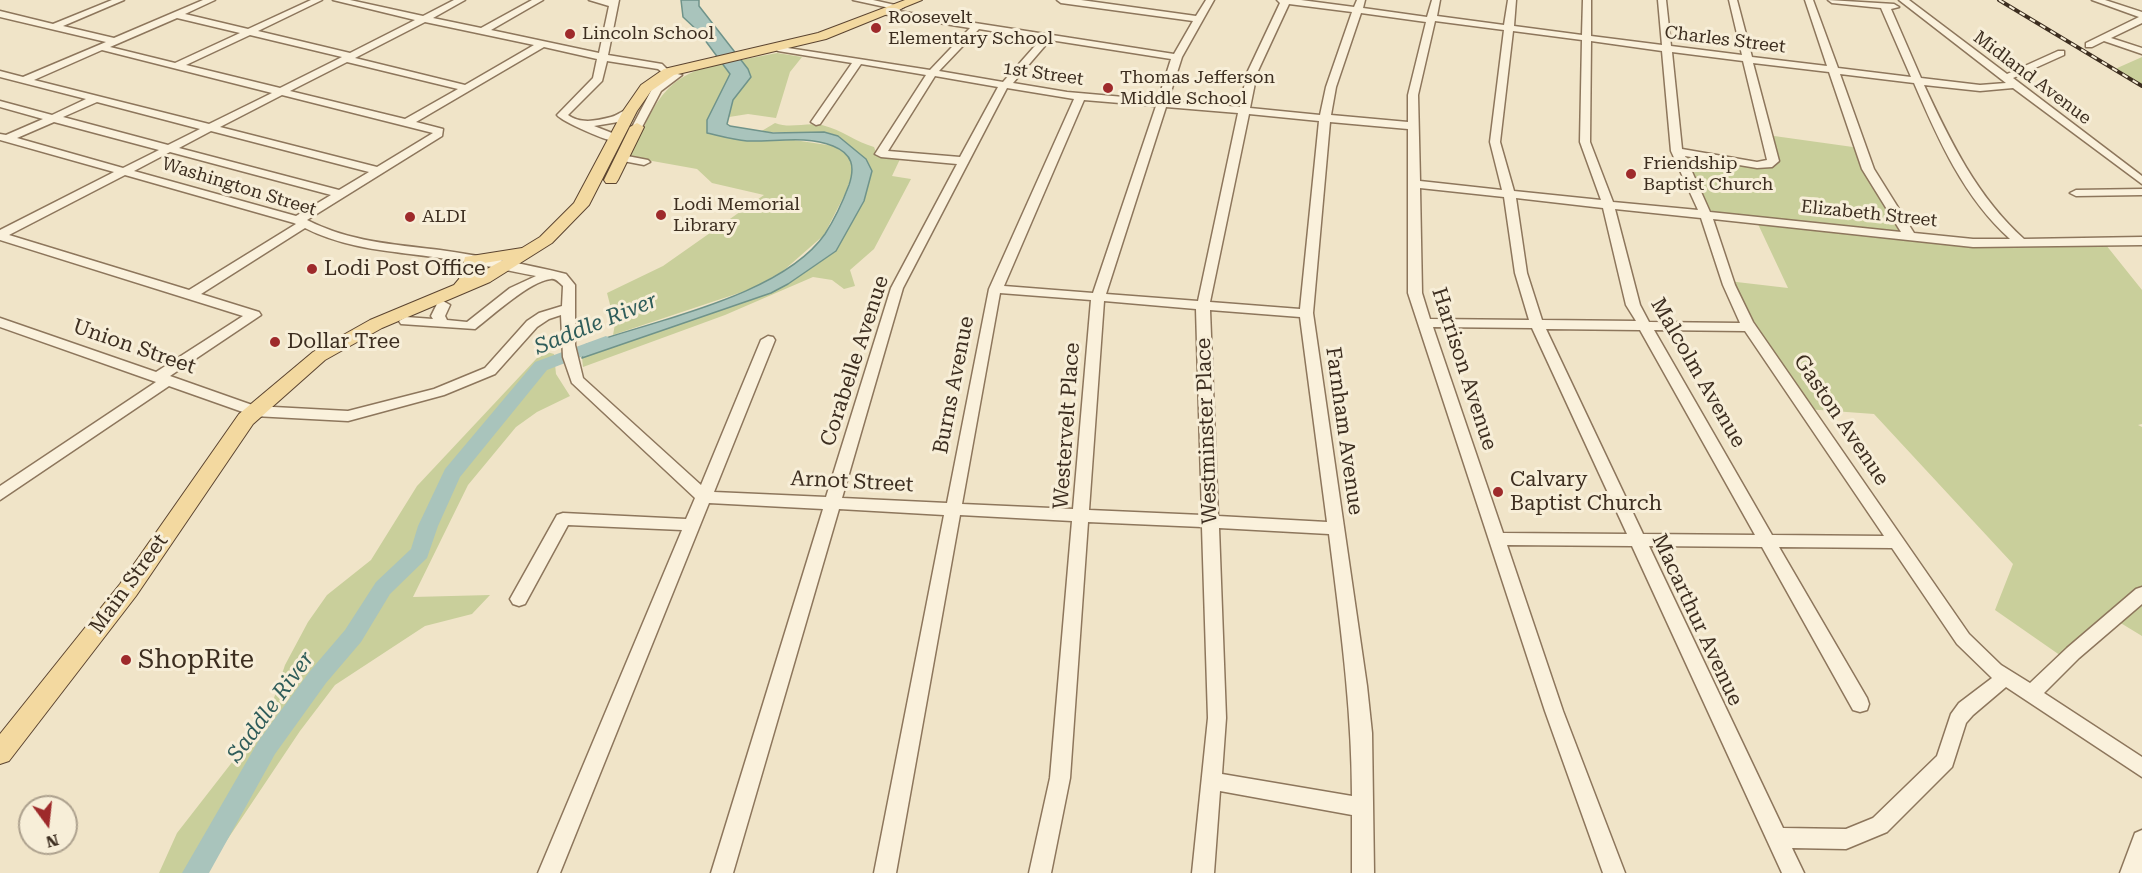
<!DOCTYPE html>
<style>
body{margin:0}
#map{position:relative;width:2142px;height:873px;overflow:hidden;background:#f0e4c8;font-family:"Roboto Serif",serif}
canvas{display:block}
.north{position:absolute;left:18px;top:795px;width:60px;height:60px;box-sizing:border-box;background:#f7eed8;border:2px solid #ada18e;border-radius:50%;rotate:165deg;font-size:16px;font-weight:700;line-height:24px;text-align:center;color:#3d2e20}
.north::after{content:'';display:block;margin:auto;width:21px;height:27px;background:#9e2a2b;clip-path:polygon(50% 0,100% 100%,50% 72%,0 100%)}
</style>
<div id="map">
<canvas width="2142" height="873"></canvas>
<div class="north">N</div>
</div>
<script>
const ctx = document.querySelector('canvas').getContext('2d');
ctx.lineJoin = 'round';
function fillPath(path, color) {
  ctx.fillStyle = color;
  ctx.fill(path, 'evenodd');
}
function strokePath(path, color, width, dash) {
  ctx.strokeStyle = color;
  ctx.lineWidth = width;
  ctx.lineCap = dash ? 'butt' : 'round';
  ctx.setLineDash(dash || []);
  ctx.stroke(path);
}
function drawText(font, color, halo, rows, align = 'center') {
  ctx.font = font + ' "Roboto Serif",serif';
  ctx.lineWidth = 6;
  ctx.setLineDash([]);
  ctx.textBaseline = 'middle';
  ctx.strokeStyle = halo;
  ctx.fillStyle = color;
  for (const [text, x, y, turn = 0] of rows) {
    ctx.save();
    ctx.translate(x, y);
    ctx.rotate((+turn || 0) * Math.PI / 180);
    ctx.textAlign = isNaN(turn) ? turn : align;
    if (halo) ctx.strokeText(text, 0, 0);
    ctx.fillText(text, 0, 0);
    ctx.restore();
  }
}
const green = new Path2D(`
 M777,53L802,57L790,72L776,118L748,114L729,117L733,100L751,77L748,69L741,60Z
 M2142,57V85L2115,69Z
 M722,63L730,74L707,120V133L746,141L794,140L834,146L851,158L854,170L845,194L824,235L783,271L751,289L613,335L615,324L607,293L663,266L764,195L712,183L697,169L630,157C655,106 660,76 722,63Z
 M775,123C791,129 805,122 822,125C842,130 856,142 874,147L877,155L901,157L892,176L911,179L874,249L850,270L855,286L844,289L832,280L813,277L725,315L583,367L582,358L771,293L788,284L836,251L864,201L872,171L839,136L825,132H760Z
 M1767,135L1860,148L1916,238L1980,244L2102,240L2142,290V424L2138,425L2142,427V636L2114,619L2064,658L1995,610L2013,564L1874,414L1806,409L1728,281L1788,288L1757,222L1706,217L1681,154L1773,167Z
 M547,352L554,354L556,374L570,396L537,412L516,427L468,485L413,597L490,595L472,614L425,626L335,685L300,731L205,873H159L177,833L268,716L285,665L308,622L327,595L371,560L417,486L537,358Z`);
const water = new Path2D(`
 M681,0H699V6L748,69L751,77L733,100L727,124L730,126L773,133L824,132L838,136L866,159L872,171L864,201L836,251L788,284L771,293L582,358L585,345C654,320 782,296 825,234C834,220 843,201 849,185C855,167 853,154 833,146C806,135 775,142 747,141C734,140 720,136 707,133V120L730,74L699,32L683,17Z`);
const river = new Path2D(`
 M606,336L614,341L612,345L547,370L460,477L438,526L427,558L390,594L361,642L326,683L275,754L209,873H182L259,740L310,671L345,630L376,582L411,549L418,526L445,469L535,362Z`);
const minor = new Path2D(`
 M112,0H124L63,26L114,38L203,0H215L185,14L248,29L311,0H322L258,31L350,53L415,20L333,0H350L423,16L454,0H465L433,18L481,28L532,0H543L491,30L599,53L609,6L589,0H619L608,55L662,64L668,70L663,73L658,69L607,61L602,81L568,115C580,124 596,121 611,117C619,115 624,108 634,109V113L618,122L594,126L612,133L619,140L618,142C611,143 562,122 557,115L593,78L597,59L544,47L416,122L443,129L442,136L307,220C351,242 391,244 440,250C481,256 526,264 566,274L575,285V345L583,378L701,485L761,340L768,336L773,337L775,340L714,492L826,497L891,288L957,164L881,157L875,154L926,75L861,64L820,124L816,125L811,122L852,63L778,51L773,48L775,46L930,70L970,28L882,14L880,12L885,9L1174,54L1193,21L1061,3L1057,0H1081L1196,16L1206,0H1214L1182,57L1168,101L1240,107L1247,73L1280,3L1277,0H1301L1354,7L1357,0H1365L1363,8L1427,17L1432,0H1440L1437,16L1504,25L1508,0H1516L1514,26L1582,35L1583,0H1591V36L1662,45L1658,0H1666L1671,46L1742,55L1729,0H1737L1752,57L1827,66L1805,0H1813L1838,68L1911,77L1881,8L1832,3L1828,0L1894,4L1899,7L1891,9L1921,78L1980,85L2006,83L1899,0H1909L2007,74L2058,51H2064V55L2013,78L2142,176V184L2013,88L1980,91L1924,85C1950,141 1977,197 2024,239L2142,237V245L1973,247L1713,219L1735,285L1753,322L1969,634L2001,665L2030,683L2067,648L2136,589L2142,587V604L2079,658L2044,693L2142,757V777L2006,687L1973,715L1966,723L1952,767L1887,832L1846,849L1792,848L1804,873H1782L1632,546L1507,545L1563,711L1625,873H1603L1545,711L1408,293V129L1330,122L1313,313L1367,686L1372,733L1374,873H1352V815L1220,791L1214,873H1192L1208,718L1202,527L1088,522L1070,778L1051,873H1029L1050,778L1072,521L960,515L896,873H874L944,515L839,509L733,873H711L823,509L709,503L560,873H538L682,530L568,525L525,604L519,606L513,604L510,599L557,515L563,513L686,519L695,498L572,383L563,357L561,315L549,319L537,327L495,374L444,395L348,421L254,416L169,386L0,500V486L156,382L0,327V318L156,372L243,316L0,240V230L114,172L0,140V134L6,135L43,119L0,107V101L52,115L86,99L0,77V71L23,77L106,42L0,17V11L53,24ZM1289,4L1352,12L1326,87L1320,115L1250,108L1257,73ZM1361,13L1426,22L1408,95V122L1331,115L1336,87ZM177,18L240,33L175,63L110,47ZM1435,21L1504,30L1490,142L1502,190L1420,181L1418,95ZM425,22L534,45L465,85L355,58ZM979,29L1041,39L1003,82L939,71ZM1513,31L1582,40L1580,142L1601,200L1514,191L1500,142ZM250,35L342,57L280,88L186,65ZM1050,40L1171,59L1158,100L1067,92L1013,83ZM1591,41L1662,51L1671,151L1698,210L1613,202L1590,142ZM102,50L272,93L209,124L34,80ZM1672,52L1743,61L1767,160L1757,162L1682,149ZM347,62L458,89L405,119L290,91ZM1753,63L1829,72L1862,169L1901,232L1710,212L1685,156L1757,168L1772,167L1779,161ZM1840,74L1914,83C1938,139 1964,198 2010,239H1973L1914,233L1874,169ZM935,76L998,87L960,157L888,151ZM1007,88L1074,99L989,289L947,503L842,498L903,288ZM282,95L433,133L377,167L220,127ZM1084,100L1156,106L1093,293L1004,286ZM97,102L200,129L168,145L63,117ZM1166,107L1238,113L1198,301L1106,294ZM1249,114L1319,121L1300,309L1210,302ZM54,122L159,150L123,168L17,138ZM211,131L369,172L339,190L179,148ZM170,152L331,195L296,216L134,171ZM125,175L294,223L296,224L189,290L9,235ZM1420,188L1504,197L1515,273L1529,320L1430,319L1422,293ZM1516,198L1603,208L1626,305L1636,321L1542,320L1527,273ZM1615,209L1701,218L1723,285L1740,323L1649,322L1640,305ZM305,228C348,250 394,251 440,258C472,262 504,270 536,276L510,288L467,322L447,320L445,316L450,305L443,301L438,302L431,316L433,319L406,317L399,321L401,324L475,329C492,316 530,281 551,279C556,278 559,283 563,286L562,306L539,313L527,321L485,368L434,389L348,411L255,406L170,376L261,315L259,312L201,294ZM1000,293L1091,300L1073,509L962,504ZM1104,301L1196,309L1202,515L1089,510ZM1210,310L1300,317L1327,522L1218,516ZM1433,327L1532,328L1627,534L1503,533ZM1546,329L1640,330L1755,535L1643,534ZM1654,330L1745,331L1884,536L1772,535ZM1219,528L1329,534C1340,622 1352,707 1352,796L1222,774L1226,718ZM1649,546L1762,547L1853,710L1860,712L1867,710L1869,704L1867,698L1779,547L1892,548L1957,644L1992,678L1959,703L1951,714L1937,756L1873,818L1846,829L1783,828Z
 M853,0H873L904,7L899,10Z
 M2092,0H2105L2142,12V23L2111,38L2142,48V54L2104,41L2092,47H2086V43L2139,17Z
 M673,73L682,75L661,91L641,129H633L632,127L653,87Z
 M622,155L648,160L650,162L644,165L618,160V156Z
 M2142,189V195L2076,196L2070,193L2076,190Z
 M2142,830V873H2120L2135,833Z`);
const major = new Path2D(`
 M905,0H922L826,39L674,75L651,91L637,111L589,205L552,243L490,282L382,328L325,360L253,424L136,596L9,761L0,764V734L120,584L239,414L313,352L370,320L454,285L459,279L465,257L522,248L540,237L574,203L623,111L641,85L664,69L818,33ZM503,260L478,274L476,275L478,264Z
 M637,123L644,127L618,180L616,183H606L604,180L630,127Z`);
const rail = new Path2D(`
 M1999,0L2142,86`);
const markers = [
 [876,28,6,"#9e2a2b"],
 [570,34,6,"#9e2a2b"],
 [1108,88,6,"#9e2a2b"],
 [1631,174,6,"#9e2a2b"],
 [661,215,6,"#9e2a2b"],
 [410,217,6,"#9e2a2b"],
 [312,269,6,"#9e2a2b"],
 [275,342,6,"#9e2a2b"],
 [1498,492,6,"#9e2a2b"],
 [126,660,6,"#9e2a2b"]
];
const farPoinames = [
 ["Roosevelt",888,18],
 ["Elementary School",888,39],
 ["Lincoln School",582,34],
 ["Thomas Jefferson",1120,78],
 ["Middle School",1120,99],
 ["Friendship",1643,164],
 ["Baptist Church",1643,185],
 ["Lodi Memorial",673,205],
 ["Library",673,226],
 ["ALDI",422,217]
];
const farStreetnames = [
 ["Charles Street",1725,40,7],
 ["1st Street",1043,74,8],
 ["Midland Avenue",2032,78,37],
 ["Washington Street",239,187,17],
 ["Elizabeth Street",1869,214,6]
];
const poiNames = [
 ["Lodi Post Office",324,269],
 ["Dollar Tree",287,342],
 ["Calvary",1510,480],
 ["Baptist Church",1510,504]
];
const streetNames = [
 ["Union Street",134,347,19],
 ["Corabelle Avenue",855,361,-72],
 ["Harrison Avenue",1464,369,72],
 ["Malcolm Avenue",1698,373,60],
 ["Burns Avenue",954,385,-79],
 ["Gaston Avenue",1841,420,56],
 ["Westervelt Place",1067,426,-86],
 ["Westminster Place",1207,431,-92],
 ["Farnham Avenue",1344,431,82],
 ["Arnot Street",852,482,3],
 ["Main Street",129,584,-54],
 ["Macarthur Avenue",1697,620,65]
];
const waterNames = [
 ["Saddle River",596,324,-22],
 ["Saddle River",271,707,-54]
];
const nearPoinames = [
 ["ShopRite",138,660]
];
fillPath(green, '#c9cf9b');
fillPath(water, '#a9c4bc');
strokePath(water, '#6f938a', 1.5);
fillPath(river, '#a9c4bc');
strokePath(minor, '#8d765c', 3);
strokePath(major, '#5b4430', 2);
fillPath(minor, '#faf1dc');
fillPath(major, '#f3d9a0');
strokePath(rail, '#3d2e20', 4);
strokePath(rail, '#f7eed8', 2, [6]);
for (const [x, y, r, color] of markers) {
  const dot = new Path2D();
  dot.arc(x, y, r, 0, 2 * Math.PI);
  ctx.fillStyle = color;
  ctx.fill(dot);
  strokePath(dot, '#f7eed8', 2);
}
drawText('18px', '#3d2e20', '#f7eed8', farPoinames, 'left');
drawText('18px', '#3d2e20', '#f7eed8', farStreetnames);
drawText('21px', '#3d2e20', '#f7eed8', poiNames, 'left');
drawText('21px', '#3d2e20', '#f7eed8', streetNames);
drawText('italic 22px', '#2f5d5a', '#f7eed8', waterNames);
drawText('26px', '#3d2e20', '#f7eed8', nearPoinames, 'left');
</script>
